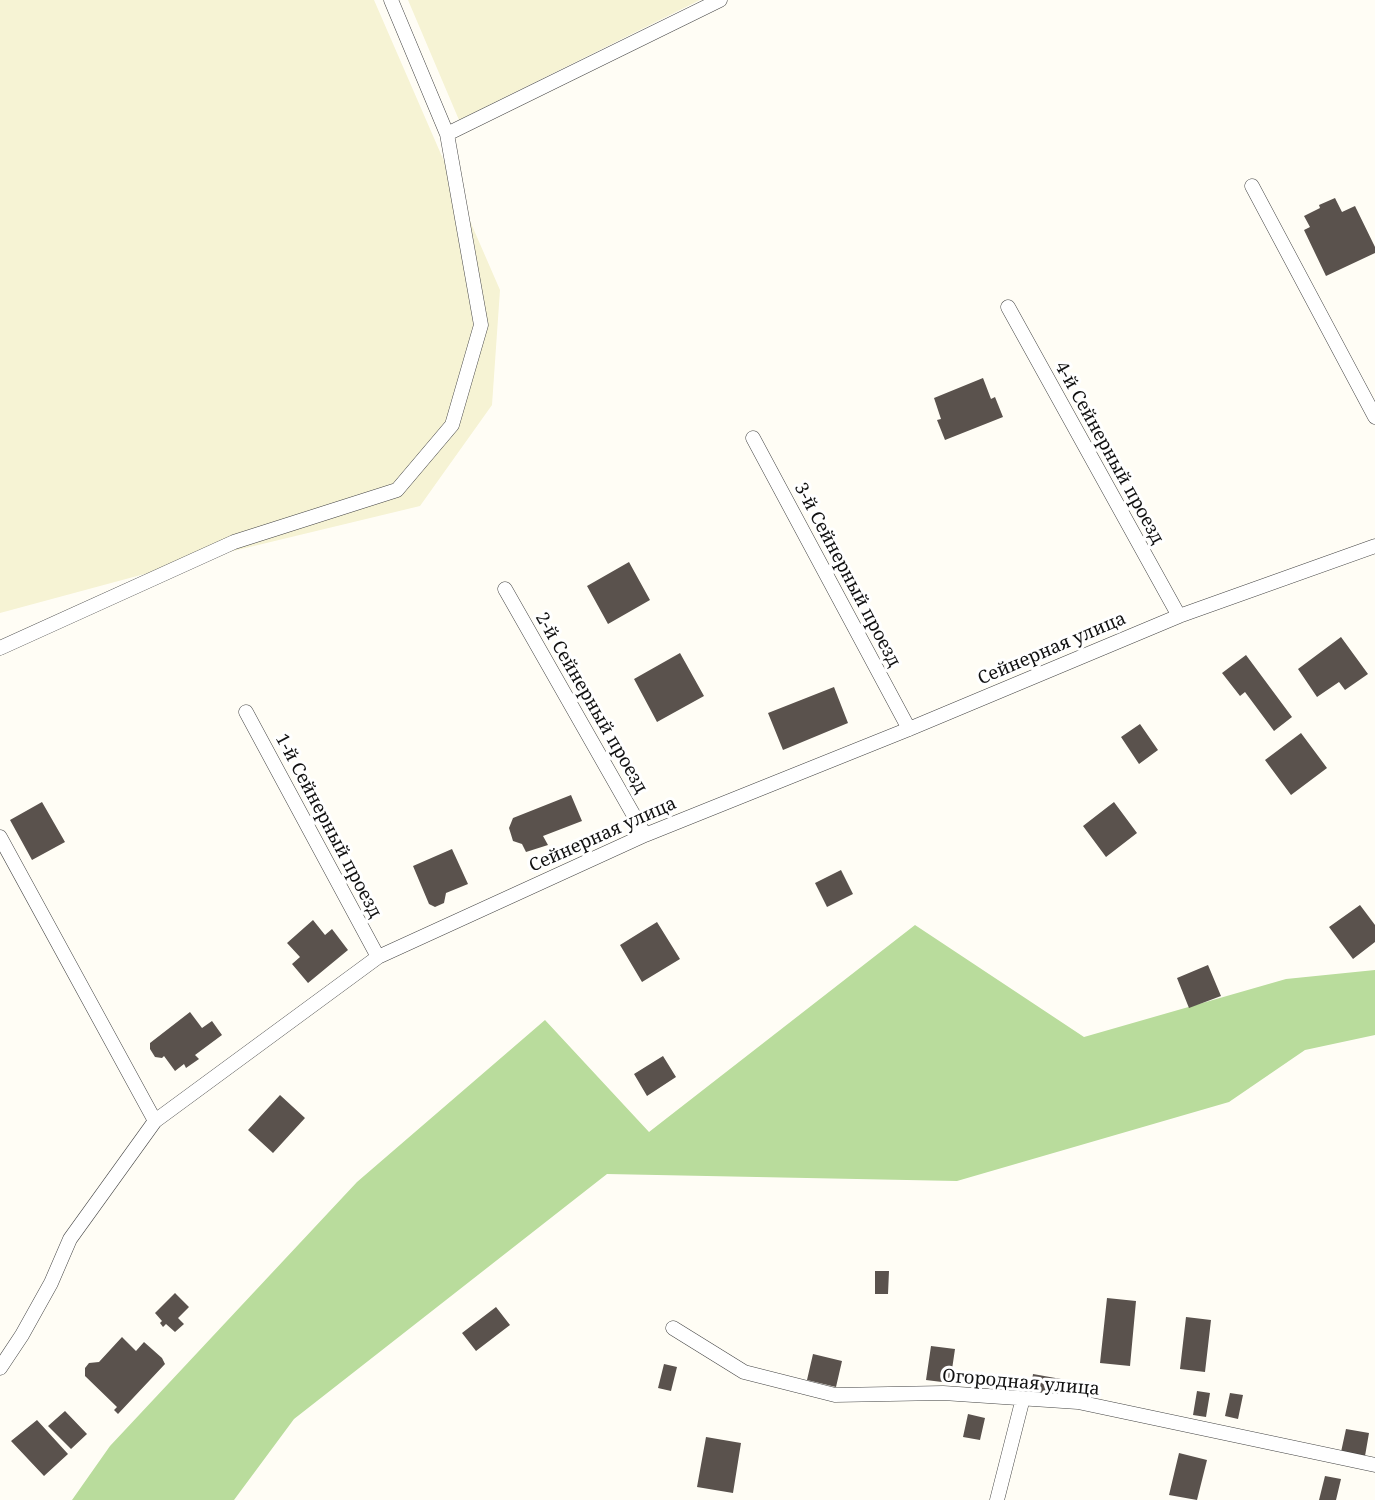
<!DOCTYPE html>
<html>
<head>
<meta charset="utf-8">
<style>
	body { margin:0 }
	canvas { display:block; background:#fffdf5 }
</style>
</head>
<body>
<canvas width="1375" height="1500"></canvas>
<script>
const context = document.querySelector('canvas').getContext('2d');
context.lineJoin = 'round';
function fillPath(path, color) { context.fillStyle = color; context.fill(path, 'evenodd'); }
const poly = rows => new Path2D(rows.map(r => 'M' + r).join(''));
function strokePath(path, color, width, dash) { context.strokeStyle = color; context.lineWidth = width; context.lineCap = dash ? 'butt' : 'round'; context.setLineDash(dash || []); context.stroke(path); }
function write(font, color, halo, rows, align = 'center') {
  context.font = font + ' "Noto Serif",serif'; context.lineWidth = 6; context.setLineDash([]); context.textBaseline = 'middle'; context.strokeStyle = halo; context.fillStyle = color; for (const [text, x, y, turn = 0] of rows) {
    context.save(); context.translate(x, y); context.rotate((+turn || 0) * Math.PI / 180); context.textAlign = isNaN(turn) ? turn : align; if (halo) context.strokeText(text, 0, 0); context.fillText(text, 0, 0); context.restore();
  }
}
fillPath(poly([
	[0,0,374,0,500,290,492,405,420,506,200,559,0,613],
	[408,0,700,0,459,120]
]), '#f6f3d4');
fillPath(poly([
	[915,925,1084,1037,1286,979,1375,970,1375,1035,1305,1050,1229,1102,957,1181,607,1174,294,1419,234,1500,72,1500,110,1446,357,1182,545,1020,649,1132]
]), '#b9dc9c');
fillPath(poly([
	[1335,198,1342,212,1355,206,1375,247,1375,253,1326,276,1304,230,1310,227,1304,216,1320,208,1319,205],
	[983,378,991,399,995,397,1003,417,945,440,937,420,941,419,934,398],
	[629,562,650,600,608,624,587,586],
	[1341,637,1368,674,1345,690,1339,682,1317,697,1298,669],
	[680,653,704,696,657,722,634,679],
	[1246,655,1292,717,1274,731,1245,692,1240,696,1222,673],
	[834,687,848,723,783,750,768,713],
	[1140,724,1158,750,1139,764,1121,737],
	[1301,733,1327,768,1291,795,1265,760],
	[571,795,582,821,543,836,548,845,526,852,522,844,513,841,509,828,513,818],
	[42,802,65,842,32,860,10,820],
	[1114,802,1137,833,1106,857,1083,826],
	[452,849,468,884,446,893,444,903,435,907,429,904,413,866],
	[841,870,853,894,827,907,815,883],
	[1360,905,1375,925,1375,942,1353,959,1329,927],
	[313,920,325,935,332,929,348,950,308,983,292,964,300,957,287,943],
	[657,922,680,959,642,982,620,945],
	[1208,965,1221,996,1189,1008,1177,978],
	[190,1012,202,1028,212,1021,222,1035,195,1055,199,1059,186,1068,184,1064,175,1071,164,1056,162,1058,155,1057,150,1049,150,1043],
	[663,1056,676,1077,647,1096,634,1074],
	[280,1095,305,1118,273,1153,248,1130],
	[875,1271,889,1271,888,1294,875,1294],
	[175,1293,189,1307,178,1318,184,1324,175,1332,166,1324,163,1327,160,1323,162,1321,155,1313],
	[1107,1298,1136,1301,1130,1366,1100,1363],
	[496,1307,510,1325,476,1351,462,1333],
	[1186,1317,1211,1320,1205,1372,1180,1369],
	[122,1337,136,1351,144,1342,162,1358,165,1364,118,1414,114,1410,117,1407,85,1376,85,1368,89,1363,99,1362],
	[931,1346,955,1349,950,1383,926,1380],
	[813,1354,842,1361,836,1387,807,1380],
	[664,1364,677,1367,671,1391,658,1388],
	[1033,1374,1061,1379,1058,1398,1030,1393],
	[1197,1391,1210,1393,1206,1417,1193,1415],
	[1230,1393,1243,1395,1238,1419,1225,1416],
	[65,1411,87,1434,71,1449,48,1426],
	[968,1414,985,1418,980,1440,963,1437],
	[37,1420,68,1454,44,1476,11,1441],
	[1346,1429,1369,1433,1365,1456,1341,1452],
	[706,1437,741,1443,733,1493,697,1487],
	[1179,1453,1207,1460,1197,1500,1169,1495],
	[1325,1476,1341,1479,1336,1500,1319,1500]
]), '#5a524d');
const lane = poly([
	[447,134,720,0],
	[1252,186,1375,417],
	[1008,307,1179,616],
	[753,438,909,729],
	[505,589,645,835],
	[0,648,234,542,397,490,452,425,481,325,447,134,391,0],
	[246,712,378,957],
	[0,837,155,1121],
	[673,1328,744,1372,835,1395,943,1393,1078,1402,1375,1465],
	[0,1368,22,1335,51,1283,70,1239,155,1121,378,957,645,835,909,729,1179,616,1375,546],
	[997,1500,1023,1398]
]);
strokePath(lane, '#444', 15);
strokePath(lane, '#fff', 14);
write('18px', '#111', '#fff', [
	["4-й Сейнерный проезд",1109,453,61],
	["3-й Сейнерный проезд",847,575,62],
	["Сейнерная улица",1052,649,-23],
	["2-й Сейнерный проезд",591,703,60],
	["1-й Сейнерный проезд",328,826,62],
	["Сейнерная улица",603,835,-24],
	["Огородная улица",1021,1383,5]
]);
</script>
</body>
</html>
